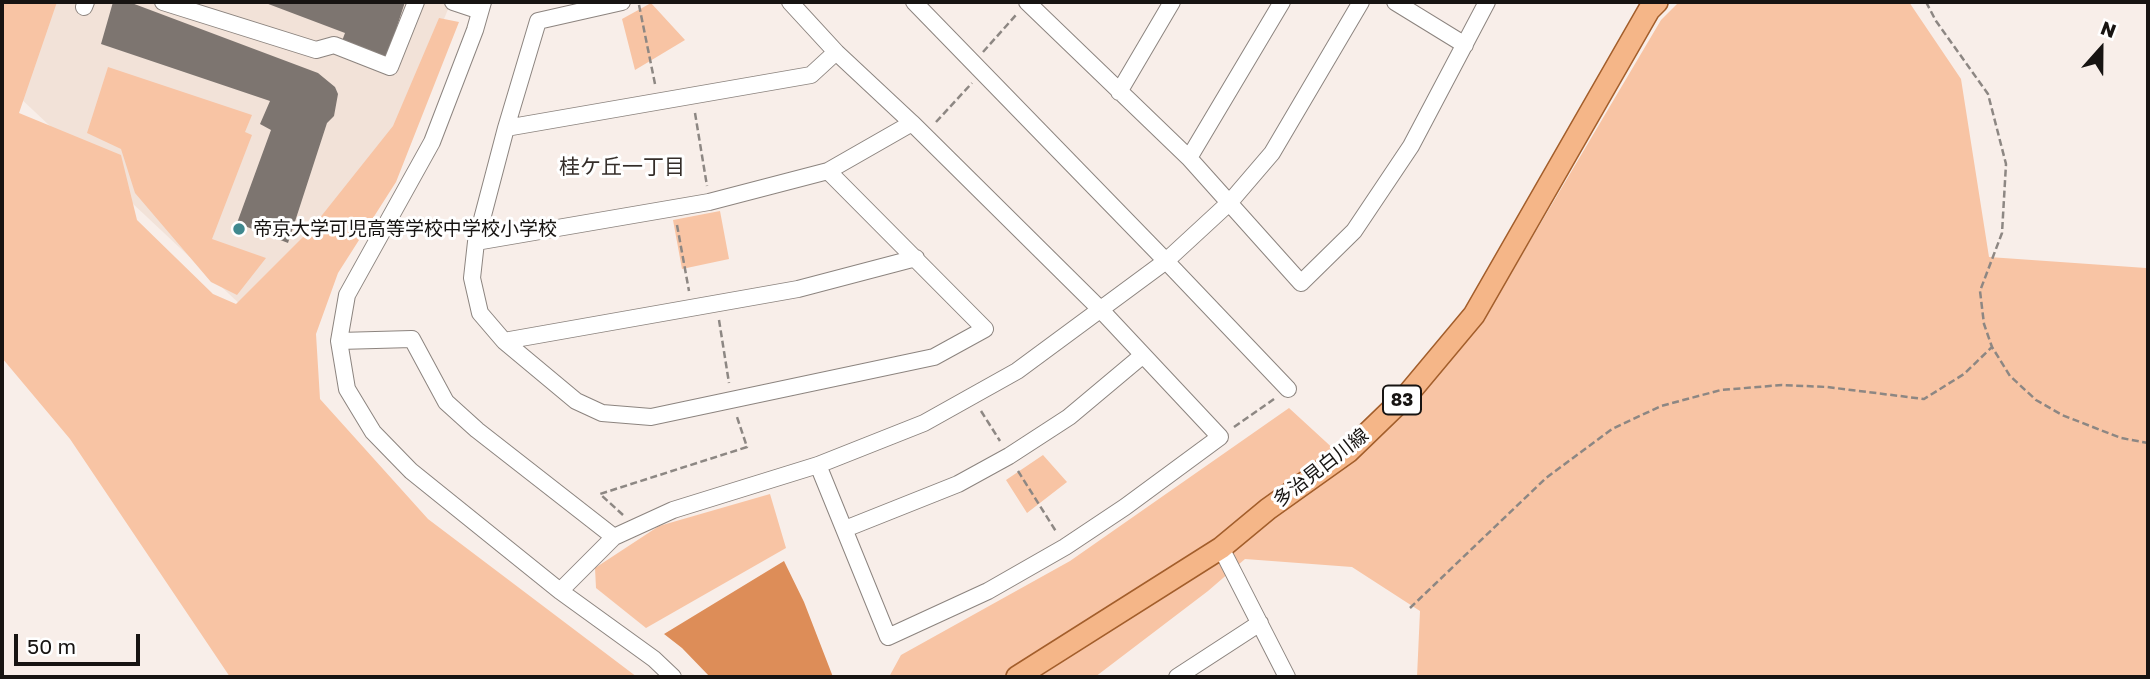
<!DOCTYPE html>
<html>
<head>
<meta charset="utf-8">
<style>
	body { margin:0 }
	#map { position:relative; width:2150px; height:679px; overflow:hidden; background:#f8eee9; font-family:"Golos Text",sans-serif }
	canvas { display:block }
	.frame { position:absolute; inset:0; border:4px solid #171412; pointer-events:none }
	.north { position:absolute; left:2066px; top:14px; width:70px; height:70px; -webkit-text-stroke:5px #fff; paint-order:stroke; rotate:21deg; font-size:19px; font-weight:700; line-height:28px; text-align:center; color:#171412 }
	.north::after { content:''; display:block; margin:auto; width:24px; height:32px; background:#171412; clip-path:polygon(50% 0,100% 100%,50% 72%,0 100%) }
	.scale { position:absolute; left:14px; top:634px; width:126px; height:32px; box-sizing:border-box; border:4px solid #171412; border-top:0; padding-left:9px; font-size:21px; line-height:24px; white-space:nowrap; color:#171412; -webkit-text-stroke:5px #fff; paint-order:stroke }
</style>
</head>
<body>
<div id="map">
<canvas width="2150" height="679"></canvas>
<div class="frame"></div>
<div class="north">N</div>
<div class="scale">50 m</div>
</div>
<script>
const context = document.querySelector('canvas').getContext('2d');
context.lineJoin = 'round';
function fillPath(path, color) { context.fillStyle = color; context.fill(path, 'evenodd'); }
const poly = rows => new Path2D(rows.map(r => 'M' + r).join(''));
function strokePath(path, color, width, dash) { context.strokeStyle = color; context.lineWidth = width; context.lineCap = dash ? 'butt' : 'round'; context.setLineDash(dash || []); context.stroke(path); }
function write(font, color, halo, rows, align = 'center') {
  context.font = font + ' "Golos Text","Noto Sans JP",sans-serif'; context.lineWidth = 6; context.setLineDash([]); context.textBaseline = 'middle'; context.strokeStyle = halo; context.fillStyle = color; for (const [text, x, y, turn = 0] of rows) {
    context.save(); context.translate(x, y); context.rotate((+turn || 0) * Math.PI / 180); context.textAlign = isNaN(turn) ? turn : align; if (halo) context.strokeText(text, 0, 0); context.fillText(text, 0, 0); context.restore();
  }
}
fillPath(poly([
	[12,2,451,2,390,150,244,308,2,81]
]), '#f2e2d8');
fillPath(poly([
	[2,2,57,2,19,113,121,155,137,220,213,294,236,304,311,229,393,126,439,18,459,22,396,182,338,273,316,334,320,399,428,519,637,677,230,677,70,439,2,358],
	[1679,2,1909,2,1961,79,1989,257,2146,268,2148,271,2148,677,1417,677,1420,611,1352,567,1245,559,1208,591,1095,677,889,677,901,655,1070,561,1289,408,1350,464,1422,395,1484,319,1661,20],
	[651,3,685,40,635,70,622,19],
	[108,67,252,115,245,132,252,135,212,239,266,258,237,295,211,282,135,193,121,149,87,133],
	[720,211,729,259,682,269,673,220],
	[1043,455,1067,482,1027,513,1006,480],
	[770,494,786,548,646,628,596,588,595,568,659,526]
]), '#f8c4a4');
fillPath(poly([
	[784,561,804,602,833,677,710,677,682,648,664,634]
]), '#dd8d58');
fillPath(poly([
	[113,2,129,2,318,73,335,87,338,94,334,116,327,123,288,243,237,223,271,130,260,124,270,101,101,44],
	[263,2,405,2,387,57,342,41,345,33]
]), '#7d7570');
const minor = poly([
	[163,2,316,50,334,45,390,67,416,2],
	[453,2,480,11],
	[483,2,475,30,432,142,347,295,339,341,347,389,373,432,411,471,560,591,654,659,673,677],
	[622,2,538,21,506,128,476,242,472,278,480,313,504,341,576,401,602,413,651,417,934,357,985,329,828,171],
	[790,2,836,52,912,123,1100,309,1220,437,1125,507,1065,547,988,591,888,637,818,465],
	[914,2,1166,261,1288,389],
	[1027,2,1189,158,1301,283,1354,231,1411,146,1487,2],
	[1395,2,1465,45],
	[84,7,86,2],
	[1119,92,1172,2],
	[506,128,811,75,836,52],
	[1189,158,1282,2],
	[476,242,709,202,828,171,912,123],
	[339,341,412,339,446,402,477,430,614,537],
	[504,341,798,289,916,258],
	[845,529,958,484,1009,456,1069,417,1143,355],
	[1221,548,1287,677],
	[560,591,614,537,673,510,818,465,924,423,1017,371,1166,261,1230,202,1272,153,1361,2],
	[1177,677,1260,623]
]);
const major = poly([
	[1017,677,1221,548,1268,509,1348,452,1408,394,1474,315,1649,10,1657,2]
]);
strokePath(minor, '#8c847f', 18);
strokePath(major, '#a35e2b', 24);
strokePath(poly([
	[1926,2,1936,21,1988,94,2006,164,2002,233,1980,291,1984,324,1992,347,2010,376,2036,400,2062,415,2121,438,2148,443],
	[639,5,655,84],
	[983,52,1016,15],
	[695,113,707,186],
	[936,122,972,83],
	[677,225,689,291],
	[719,320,729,383],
	[981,411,1000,441],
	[1234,427,1274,399],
	[1018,471,1057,533],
	[623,515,600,494,747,447,737,417],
	[1410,608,1546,478,1612,429,1661,406,1721,390,1782,385,1827,387,1924,399,1964,374,1992,347]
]), '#8d8783', 2.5, [7, 3.5]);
strokePath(minor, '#fff', 16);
strokePath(major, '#f5b688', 21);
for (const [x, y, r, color] of [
	[239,229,7,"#40888e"]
]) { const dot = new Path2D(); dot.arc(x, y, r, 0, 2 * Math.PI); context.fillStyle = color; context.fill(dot); strokePath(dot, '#fff', 2.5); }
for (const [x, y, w] of [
	[1402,400,38]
]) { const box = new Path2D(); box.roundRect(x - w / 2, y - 14.5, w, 29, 5); context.fillStyle = '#fff'; context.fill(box); strokePath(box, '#171412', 2); }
write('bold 18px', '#171412', null, [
	["83",1402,400]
]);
write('19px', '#171412', '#fff', [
	["帝京大学可児高等学校中学校小学校",253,229]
], 'left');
write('19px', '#171412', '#fff', [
	["多治見白川線",1321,468,-38]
]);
write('21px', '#342d29', '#fff', [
	["桂ケ丘一丁目",622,167]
]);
</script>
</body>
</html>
